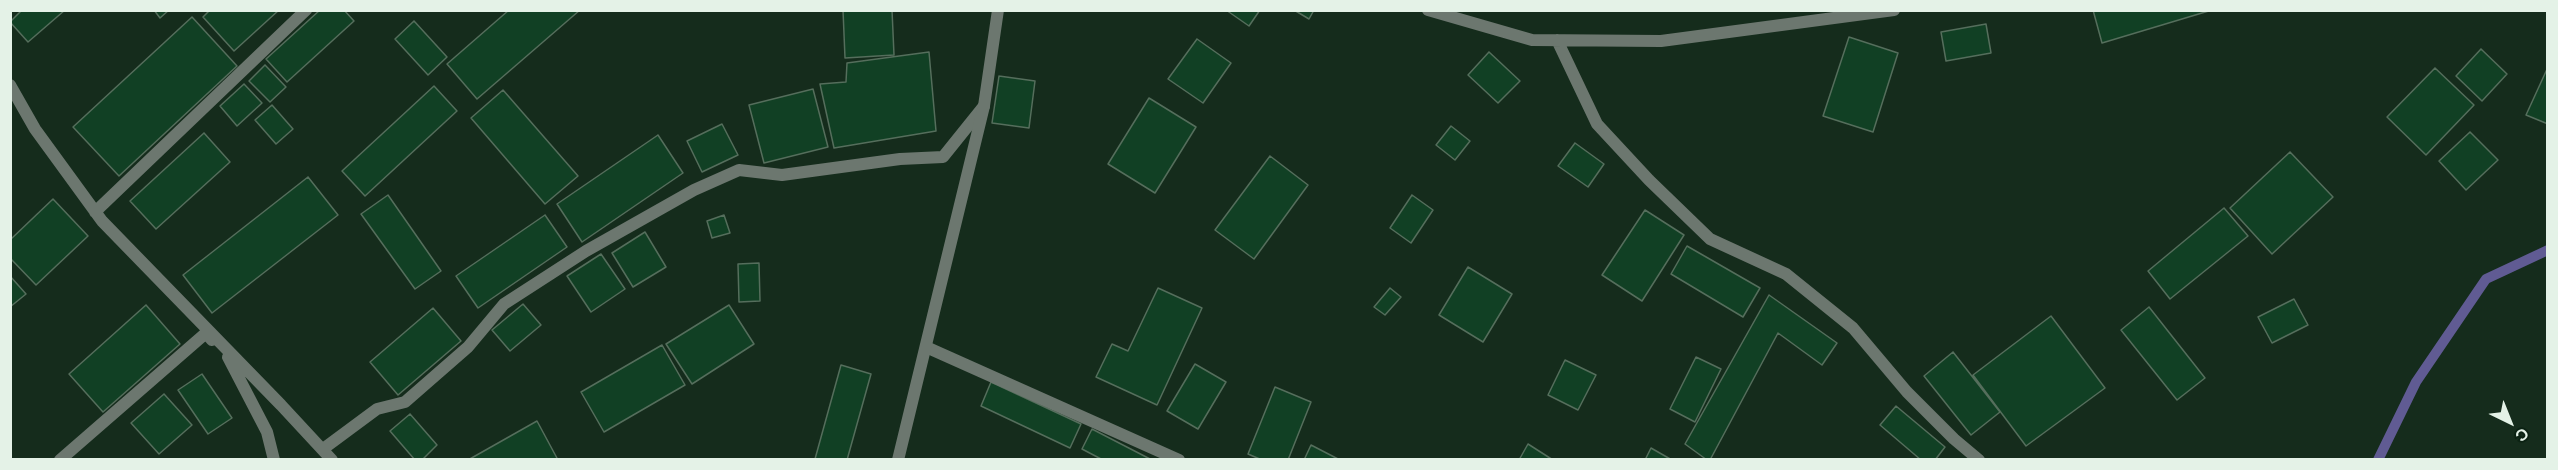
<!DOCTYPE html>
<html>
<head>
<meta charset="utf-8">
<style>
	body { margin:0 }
	#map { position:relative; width:2558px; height:470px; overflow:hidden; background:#152c1c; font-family:Barlow,sans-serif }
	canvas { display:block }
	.frame { position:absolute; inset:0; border:12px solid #e4f2e7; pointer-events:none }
	.north { position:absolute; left:2480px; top:392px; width:60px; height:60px; -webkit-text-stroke:4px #0b2213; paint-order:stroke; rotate:137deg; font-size:16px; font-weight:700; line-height:24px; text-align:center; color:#e4f2e7 }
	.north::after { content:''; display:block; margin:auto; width:21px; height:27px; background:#e4f2e7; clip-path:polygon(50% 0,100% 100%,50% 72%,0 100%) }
</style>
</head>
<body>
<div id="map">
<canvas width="2558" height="470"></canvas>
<div class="frame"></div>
<div class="north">С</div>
</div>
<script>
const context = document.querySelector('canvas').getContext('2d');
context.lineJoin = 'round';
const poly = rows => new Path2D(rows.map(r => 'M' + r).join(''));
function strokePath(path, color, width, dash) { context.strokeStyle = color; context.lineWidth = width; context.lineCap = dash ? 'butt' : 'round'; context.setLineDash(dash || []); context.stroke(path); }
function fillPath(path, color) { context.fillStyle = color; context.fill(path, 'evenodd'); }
strokePath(poly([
	[2378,460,2416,382,2486,279,2548,250]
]), '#605b93', 10);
const building = poly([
	[22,10,65,10,28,42,10,22,22,10],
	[154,10,169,10,160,18,154,10],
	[210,10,279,10,234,51,203,17,210,10],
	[320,10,344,10,354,21,287,82,266,59,320,10],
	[509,10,580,10,477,99,447,64,509,10],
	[843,10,892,10,894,55,845,58,843,10],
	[1226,10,1260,10,1249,26,1226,10],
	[1294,10,1314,10,1309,19,1294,10],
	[2093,10,2212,10,2102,43,2093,10],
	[192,17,237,66,119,176,73,127,192,17],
	[414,21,447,57,428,75,395,39,414,21],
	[1986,24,1991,53,1946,61,1941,32,1986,24],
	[1849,37,1898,53,1873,132,1823,116,1849,37],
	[1197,39,1231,63,1203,103,1168,79,1197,39],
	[2481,49,2507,74,2482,101,2456,76,2481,49],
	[929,52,936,131,834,148,820,84,846,82,847,63,929,52],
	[1489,52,1520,81,1498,103,1468,75,1489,52],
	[265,65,286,87,270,102,249,81,265,65],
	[2548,67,2548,124,2526,115,2548,67],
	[2435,68,2474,105,2426,155,2387,117,2435,68],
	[999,76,1035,81,1029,128,992,123,999,76],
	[244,84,262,103,237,126,220,106,244,84],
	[434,86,457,111,365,196,342,171,434,86],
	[813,89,828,147,764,163,749,105,813,89],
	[503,90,578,176,545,204,471,118,503,90],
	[1149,98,1196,127,1155,193,1108,164,1149,98],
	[272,105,293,129,276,144,255,120,272,105],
	[722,124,738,155,702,172,687,141,722,124],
	[1451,126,1470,141,1455,160,1436,145,1451,126],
	[2470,132,2498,160,2466,190,2439,161,2470,132],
	[204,133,230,162,156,229,130,201,204,133],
	[658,135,683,173,582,242,557,204,658,135],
	[1575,143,1604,164,1588,187,1558,166,1575,143],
	[2290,152,2333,197,2272,254,2230,208,2290,152],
	[1270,156,1308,185,1254,259,1215,230,1270,156],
	[308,177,338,215,212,313,183,275,308,177],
	[388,195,441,271,415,289,361,214,388,195],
	[1412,195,1433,210,1411,243,1390,228,1412,195],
	[53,199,88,236,36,285,10,258,10,240,53,199],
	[2224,208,2248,236,2170,299,2148,271,2224,208],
	[1645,210,1684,235,1642,301,1602,275,1645,210],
	[545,215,567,247,478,308,456,276,545,215],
	[724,215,730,233,712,238,707,221,724,215],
	[645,232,666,267,633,287,612,253,645,232],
	[1687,246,1760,288,1743,317,1671,274,1687,246],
	[601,254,625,289,591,312,567,276,601,254],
	[759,263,760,301,739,302,738,264,759,263],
	[1468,267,1512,294,1483,342,1439,315,1468,267],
	[10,276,26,294,10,307,10,276],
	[1158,288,1202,308,1157,405,1096,377,1112,344,1128,351,1158,288],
	[1390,288,1401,297,1385,315,1374,307,1390,288],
	[1769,295,1837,343,1822,365,1778,333,1710,460,1707,460,1685,444,1769,295],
	[2294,299,2308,325,2272,343,2258,317,2294,299],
	[523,304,541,325,510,351,492,330,523,304],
	[146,305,180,344,103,412,69,374,146,305],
	[729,305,754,344,692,384,666,344,729,305],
	[2149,307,2205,378,2177,400,2121,330,2149,307],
	[433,308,461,341,398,395,370,362,433,308],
	[2051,316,2105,388,2026,446,1973,375,2051,316],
	[662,345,685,385,604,432,581,392,662,345],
	[1953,352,2000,412,1971,435,1924,376,1953,352],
	[1696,357,1721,369,1695,422,1670,409,1696,357],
	[1565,360,1596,375,1578,410,1548,395,1565,360],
	[1195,364,1226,382,1198,429,1167,411,1195,364],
	[841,365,871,374,847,460,818,460,815,459,841,365],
	[202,374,232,418,208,434,178,390,202,374],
	[991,382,1081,424,1070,448,981,406,991,382],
	[1275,387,1311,402,1288,460,1262,460,1248,454,1275,387],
	[164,394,192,425,159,454,131,423,164,394],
	[1896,406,1945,447,1935,460,1921,460,1880,425,1896,406],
	[410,414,437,445,422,460,415,460,390,431,410,414],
	[537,421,558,460,468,460,537,421],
	[1092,429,1152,460,1103,460,1082,449,1092,429],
	[1528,444,1553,460,1519,460,1528,444],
	[1311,445,1340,460,1304,460,1311,445],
	[1651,448,1672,460,1645,460,1651,448]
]);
fillPath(building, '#114024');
strokePath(building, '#556e5c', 1.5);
strokePath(poly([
	[1428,10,1532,40,1661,41,1894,10],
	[1557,40,1597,124,1649,180,1710,239,1786,274,1853,328,1907,392,1954,439,1979,460],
	[10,85,35,129,102,221,281,405,332,460],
	[95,212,306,10],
	[926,347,1179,460],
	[228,357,267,432,274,460],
	[323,449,377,409,405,402,468,347,504,304,586,251,694,190,739,170,782,175,900,159,943,157,984,106],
	[60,460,206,333,212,340]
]), '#6c776f', 12);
strokePath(poly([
	[898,460,984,106,998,10]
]), '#6c776f', 12);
</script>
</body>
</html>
